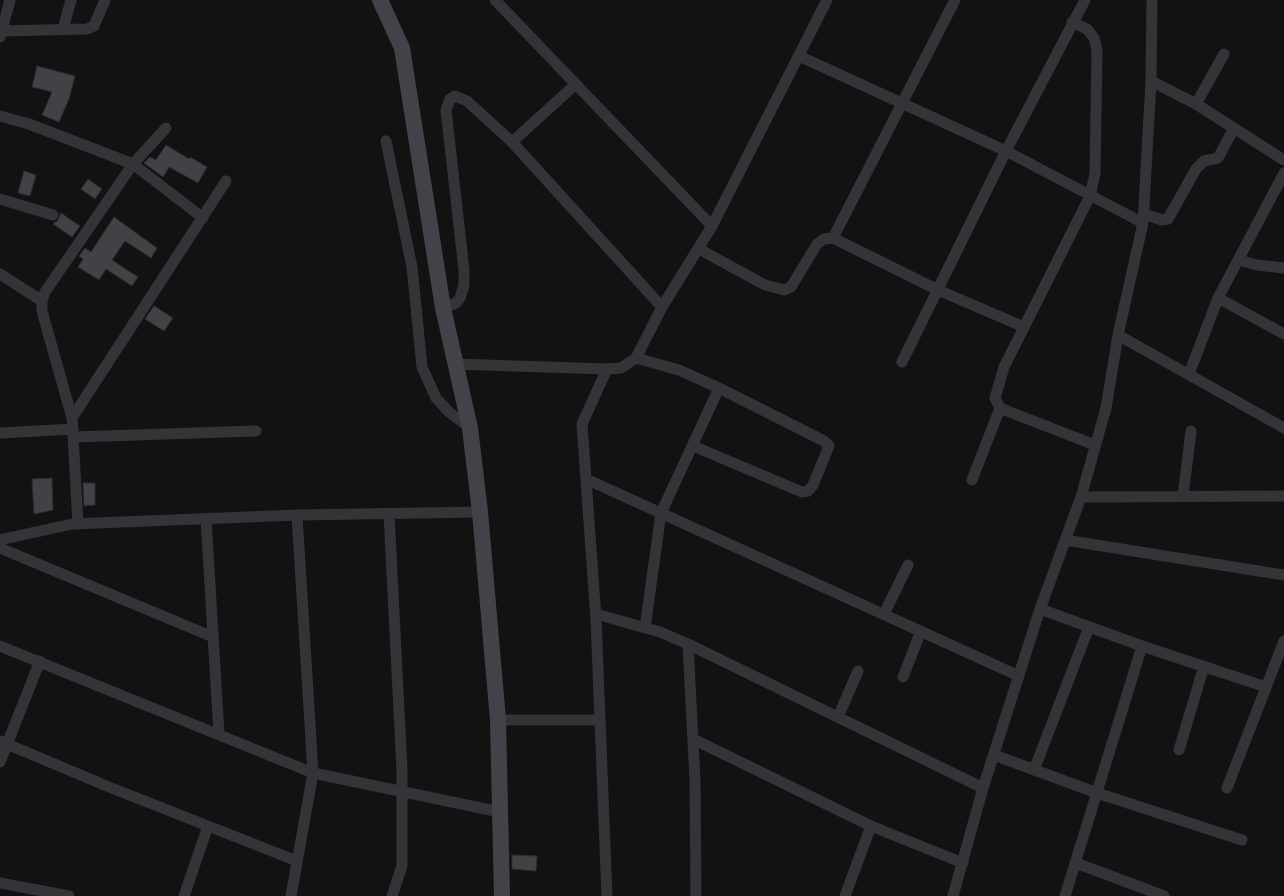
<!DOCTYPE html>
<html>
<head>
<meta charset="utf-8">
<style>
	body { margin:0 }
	canvas { display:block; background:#121213 }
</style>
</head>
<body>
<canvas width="1284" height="896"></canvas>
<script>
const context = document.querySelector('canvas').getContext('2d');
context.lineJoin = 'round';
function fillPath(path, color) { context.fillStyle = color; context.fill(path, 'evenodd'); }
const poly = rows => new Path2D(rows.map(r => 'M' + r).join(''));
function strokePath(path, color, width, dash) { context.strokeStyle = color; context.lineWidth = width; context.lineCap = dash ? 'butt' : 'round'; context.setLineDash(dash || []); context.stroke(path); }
const building = poly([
	[37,66,75,76,69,99,59,122,42,115,52,92,32,87,37,66],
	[166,145,189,159,190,157,207,167,198,183,169,167,163,177,144,163,150,157,156,160,166,145],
	[24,171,36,175,30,196,18,193,24,171],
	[88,179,102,189,95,199,81,189,88,179],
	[61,213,80,226,72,237,53,224,58,220,61,213],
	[114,217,157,248,151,258,125,241,112,260,138,277,132,286,106,269,99,280,78,267,83,259,79,256,85,248,91,252,114,217],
	[154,306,173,318,164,331,145,319,154,306],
	[52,478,53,510,34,514,32,479,52,478],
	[83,483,95,483,95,505,84,506,83,483],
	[512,855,537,856,536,871,512,869,512,855]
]);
fillPath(building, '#414246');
strokePath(building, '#2c2c2f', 1);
strokePath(poly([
	[495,0,712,226],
	[1072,22,1087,29,1094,38,1097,50,1095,174,1090,196,1004,367,995,398,1000,408,1095,445],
	[63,29,71,0],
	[0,31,87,29,94,26,105,0],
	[0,37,10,0],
	[799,56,1006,151,1143,223],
	[1151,81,1196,104,1284,160],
	[1196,104,1224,54],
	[0,116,29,124,133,164,203,218],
	[386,141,412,267,422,367,436,398,449,412,470,428],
	[512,142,576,84],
	[0,199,53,215],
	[1144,214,1162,220,1168,219,1196,169,1204,161,1218,158,1234,128],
	[833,238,955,0],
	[699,249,765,285,784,290,791,287,817,244,824,239,833,238,938,290,1024,327],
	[1239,260,1257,265,1284,268],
	[0,274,42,301],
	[1218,298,1284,334],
	[443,308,456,303,460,298,464,285,464,270,446,110,450,99,455,96,467,101,512,142,662,307],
	[1118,335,1284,428],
	[636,358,679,370,719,388],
	[902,362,1006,151,1085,0],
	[454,364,607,369,621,368,636,358,662,307,712,226,827,0],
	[1189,374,1218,298,1284,173],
	[72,418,226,181],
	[0,433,73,429],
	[74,437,256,431],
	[586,479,1019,676],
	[972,480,1000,408],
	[1183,496,1191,431],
	[1081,497,1284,496],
	[389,514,402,770,402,866,392,896],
	[206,519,219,734],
	[78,524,72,418,42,311,42,301,45,292,133,164,166,128],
	[0,540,72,524,297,515,480,512],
	[1065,540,1284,575],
	[0,548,213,637],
	[1040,609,1142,646,1266,687],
	[596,614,660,632,688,644,983,788],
	[884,614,908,565],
	[645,628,661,513,719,388,824,441,829,446,813,485,808,491,802,492,693,446],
	[688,644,695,780,696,896],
	[0,646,313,773,500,812],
	[903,677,921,631],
	[838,717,858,671],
	[498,720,600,720],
	[693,739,871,826,963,863],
	[0,741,109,787,297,861],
	[1179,750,1204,666],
	[994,755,1097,793,1242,840],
	[0,762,40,661],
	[1034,770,1089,627],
	[1227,788,1284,641],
	[1076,863,1164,896],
	[0,883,69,896],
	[184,896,208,826],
	[291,896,313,773,297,515],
	[607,896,596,619,582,424,607,369],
	[845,896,871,826],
	[953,896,983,788,1040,609,1081,497,1106,408,1118,335,1143,223,1151,81,1152,0],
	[1065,896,1142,646]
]), '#333438', 11);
strokePath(poly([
	[380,0,402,48,443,308,470,428,480,512,498,720,502,896]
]), '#424348', 16);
</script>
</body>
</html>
